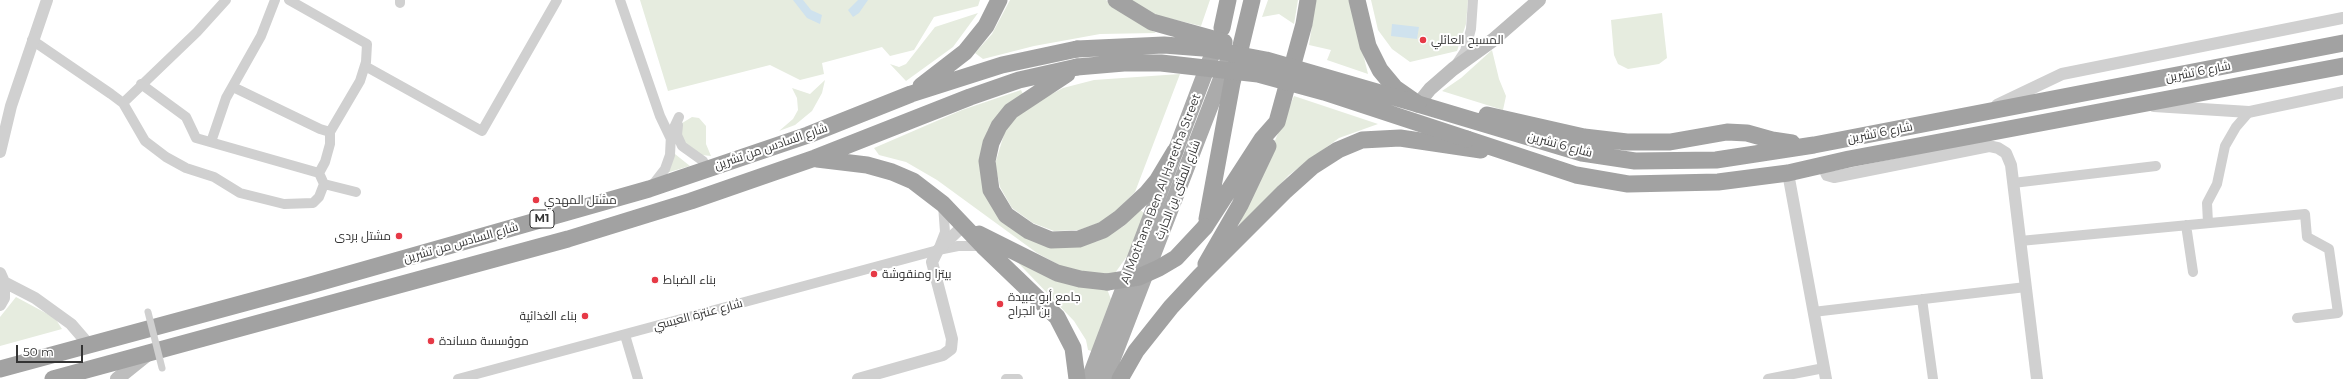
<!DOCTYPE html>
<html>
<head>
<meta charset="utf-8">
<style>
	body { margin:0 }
	#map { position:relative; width:2343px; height:379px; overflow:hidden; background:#fff; font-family:Montserrat,sans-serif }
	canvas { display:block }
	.scale { position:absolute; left:16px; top:345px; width:67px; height:18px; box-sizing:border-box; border:2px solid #333; border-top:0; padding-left:5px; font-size:12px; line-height:14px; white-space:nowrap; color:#333; -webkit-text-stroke:3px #fff; paint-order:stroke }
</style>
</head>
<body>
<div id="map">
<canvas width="2343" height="379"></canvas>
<div class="scale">50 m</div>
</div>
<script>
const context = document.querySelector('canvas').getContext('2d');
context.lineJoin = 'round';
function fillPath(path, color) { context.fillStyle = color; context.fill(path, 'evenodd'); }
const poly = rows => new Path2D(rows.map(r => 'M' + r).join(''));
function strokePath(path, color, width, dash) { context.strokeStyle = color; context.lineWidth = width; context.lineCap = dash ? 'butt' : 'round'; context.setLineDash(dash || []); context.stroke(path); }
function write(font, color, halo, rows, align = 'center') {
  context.font = font + ' Montserrat,Cairo,sans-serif'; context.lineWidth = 4; context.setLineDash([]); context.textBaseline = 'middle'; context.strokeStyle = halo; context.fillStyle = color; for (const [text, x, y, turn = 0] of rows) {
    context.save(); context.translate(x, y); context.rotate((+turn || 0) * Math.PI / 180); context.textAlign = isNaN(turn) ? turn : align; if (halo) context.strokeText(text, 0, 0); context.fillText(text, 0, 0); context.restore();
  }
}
fillPath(poly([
	[640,0,980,0,978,6,934,17,914,50,890,56,882,47,822,63,824,74,800,80,770,65,668,91],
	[1010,0,1106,0,1115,8,1156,33,1100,34,1034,46,983,59,975,53,992,34],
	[1128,0,1210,0,1201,26,1151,14],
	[1268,0,1298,0,1294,24,1279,14,1262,17],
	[1316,0,1350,0,1368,74,1327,60,1331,50,1309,45],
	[1371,0,1468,0,1466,24,1457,51,1410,62,1392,49,1378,30],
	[978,13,953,47,906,81,890,64,899,67,906,64,935,27],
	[1662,13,1667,58,1659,64,1628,69,1618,64,1614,55,1611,20],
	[1492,50,1499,79,1506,96,1503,110,1442,91,1461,78],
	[1180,74,1135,192,1115,212,1101,222,1079,230,1054,231,1033,223,1012,208,1000,187,995,164,1005,131,1016,117,1031,105,1063,88,1094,80],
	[825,80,822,93,812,111,795,125,779,131,793,119,798,110,797,98,792,88,810,94],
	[1021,90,1024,96,987,131,993,208,1070,247,1098,241,1124,226,1139,209,1144,213,1130,252,1115,273,1092,274,1063,267,1037,253,937,180,906,162,879,155,874,148,962,110],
	[1294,96,1378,124,1339,138,1289,175,1236,232],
	[692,117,699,118,706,126,706,144,711,156,693,154,684,147,679,125],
	[675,154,690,166,666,173],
	[1001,245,1107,289,1112,302,1095,352,1088,350,1086,340,1074,321],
	[16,297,55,318,62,329,0,346,0,317]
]), '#e6ecdf');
fillPath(poly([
	[793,0,803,0,811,10,822,15,820,24,807,18],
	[858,0,868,0,859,13,853,17,848,10],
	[1392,24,1419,27,1417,39,1391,36]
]), '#cfe2ee');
strokePath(poly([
	[289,0,367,44,366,62,360,81,330,132,330,144,325,162,319,173],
	[620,0,660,116,671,139],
	[400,3,400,0],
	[32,40,111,94,123,103,145,141,166,157,186,168,214,177,240,193,284,204,313,203,319,197,324,184],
	[1457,63,1465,51,1471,29,1473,0],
	[365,66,482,131,557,0],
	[141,84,186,117,196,138,319,173,324,184,356,192],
	[233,87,320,129,330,132],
	[123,103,197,32,226,0],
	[678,125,677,135,682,146,703,161,707,169],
	[211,142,226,98,261,36,275,0],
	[2013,183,2156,166],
	[651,187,665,169,670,155,671,134,679,117],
	[2208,223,2207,203,2217,184,2225,146,2236,127,2249,112],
	[2186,225,2193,272],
	[2020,241,2305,214,2307,237,2329,249,2338,313,2297,318],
	[938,250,945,232,943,205],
	[1922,299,1933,379],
	[1813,312,2026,287],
	[625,335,638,379],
	[458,379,938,250,958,246,983,246],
	[1006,379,1018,379],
	[1768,379,1824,368]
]), '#d0d0d0', 10);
strokePath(poly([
	[1997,105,2062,74,2343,18],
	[2154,106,2249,112,2343,92],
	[0,152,11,106,47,0],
	[1823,165,1827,175,1834,177,1989,146,1998,148,2006,153,2011,165,2037,379],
	[1788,173,1826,379],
	[0,273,4,282,4,298,0,305],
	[4,282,35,298,71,324,90,346],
	[858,379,943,355,951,349,952,339,932,262,938,250,964,225]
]), '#d0d0d0', 12);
strokePath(poly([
	[1418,104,1430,89,1453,69,1493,40,1539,0],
	[117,379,148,354]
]), '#bdbdbd', 14);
strokePath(poly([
	[1089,379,1218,39],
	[1105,379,1229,58]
]), '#ababab', 16);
strokePath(poly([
	[1357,0,1368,46,1380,70,1395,88,1418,104,1582,153,1635,161,1716,160,1814,145,2343,43],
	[1222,28,1228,0],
	[1067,74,1011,111,999,126,991,143,987,161,991,190,1006,215,1029,231,1051,240,1079,239,1103,230,1120,218,1147,193,1157,181,1175,151],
	[921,86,965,52,986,26,999,0],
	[1487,115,1584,137,1627,142,1670,142,1727,132,1747,133,1772,140,1792,143],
	[1467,139,1576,175,1628,184,1718,182,1788,173,1849,159,2343,66],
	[817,159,867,165,892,172,913,181,943,204,983,246,1057,317,1073,348,1077,379],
	[1207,219,1232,83,1252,0],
	[1205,227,1262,139,1277,122,1304,24,1308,0],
	[979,234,1057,273,1080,279,1107,282],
	[1206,264,1240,205,1268,146],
	[0,369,307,286,649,189,808,135,911,94,1002,65,1077,49],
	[53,379,568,239,691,201,815,158,970,97,1019,80,1077,67],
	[1120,379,1136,351,1171,307,1199,277,1284,192,1313,166,1338,150,1362,140,1400,138,1481,150]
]), '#a2a2a2', 17);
strokePath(poly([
	[148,312,162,368]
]), '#d0d0d0', 7);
strokePath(poly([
	[1116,0,1152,22,1224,42],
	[1077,49,1164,45,1203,48,1266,60,1418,104],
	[1077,67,1124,63,1161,63,1258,74,1324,92,1467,139],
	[1107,282,1139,277,1159,268,1176,258,1205,227]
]), '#a2a2a2', 17);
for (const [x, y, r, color] of [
	[1423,40,4,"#e63946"],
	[536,200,4,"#e63946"],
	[399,236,4,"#e63946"],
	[874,274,4,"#e63946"],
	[655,280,4,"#e63946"],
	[1000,304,4,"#e63946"],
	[585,316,4,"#e63946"],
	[431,341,4,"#e63946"]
]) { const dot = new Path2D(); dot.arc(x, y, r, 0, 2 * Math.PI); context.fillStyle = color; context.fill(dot); strokePath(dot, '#fff', 1.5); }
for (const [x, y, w] of [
	[542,219,24]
]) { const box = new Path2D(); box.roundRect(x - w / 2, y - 9, w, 18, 3); context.fillStyle = '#fff'; context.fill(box); strokePath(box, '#333', 1); }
write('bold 11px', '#333', null, [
	["M1",542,219]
]);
write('12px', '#333', '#fff', [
	["المسبح العائلي",1431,40],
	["مشتل المهدي",544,200],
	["مشتل بردى",391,236,"right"],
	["بيتزا ومنقوشة",882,274],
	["بناء الضباط",663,280],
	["جامع أبو عبيدة",1008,297],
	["بن الجراح",1008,311],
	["بناء الغذائية",577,316,"right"],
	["موؤسسة مساندة",439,341]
], 'left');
write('12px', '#333', '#fff', [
	["شارع 6 تشرين",2198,72,-11],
	["شارع 6 تشرين",1880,133,-11],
	["شارع 6 تشرين",1560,145,15],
	["شارع السادس من تشرين",771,147,-19],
	["Al Mothana Ben Al Haretha Street",1161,189,-69],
	["شارع المثنى بن الحارث",1178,190,-69],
	["شارع السادس من تشرين",461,243,-16],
	["شارع عنترة العبسي",698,315,-15]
]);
</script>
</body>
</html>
